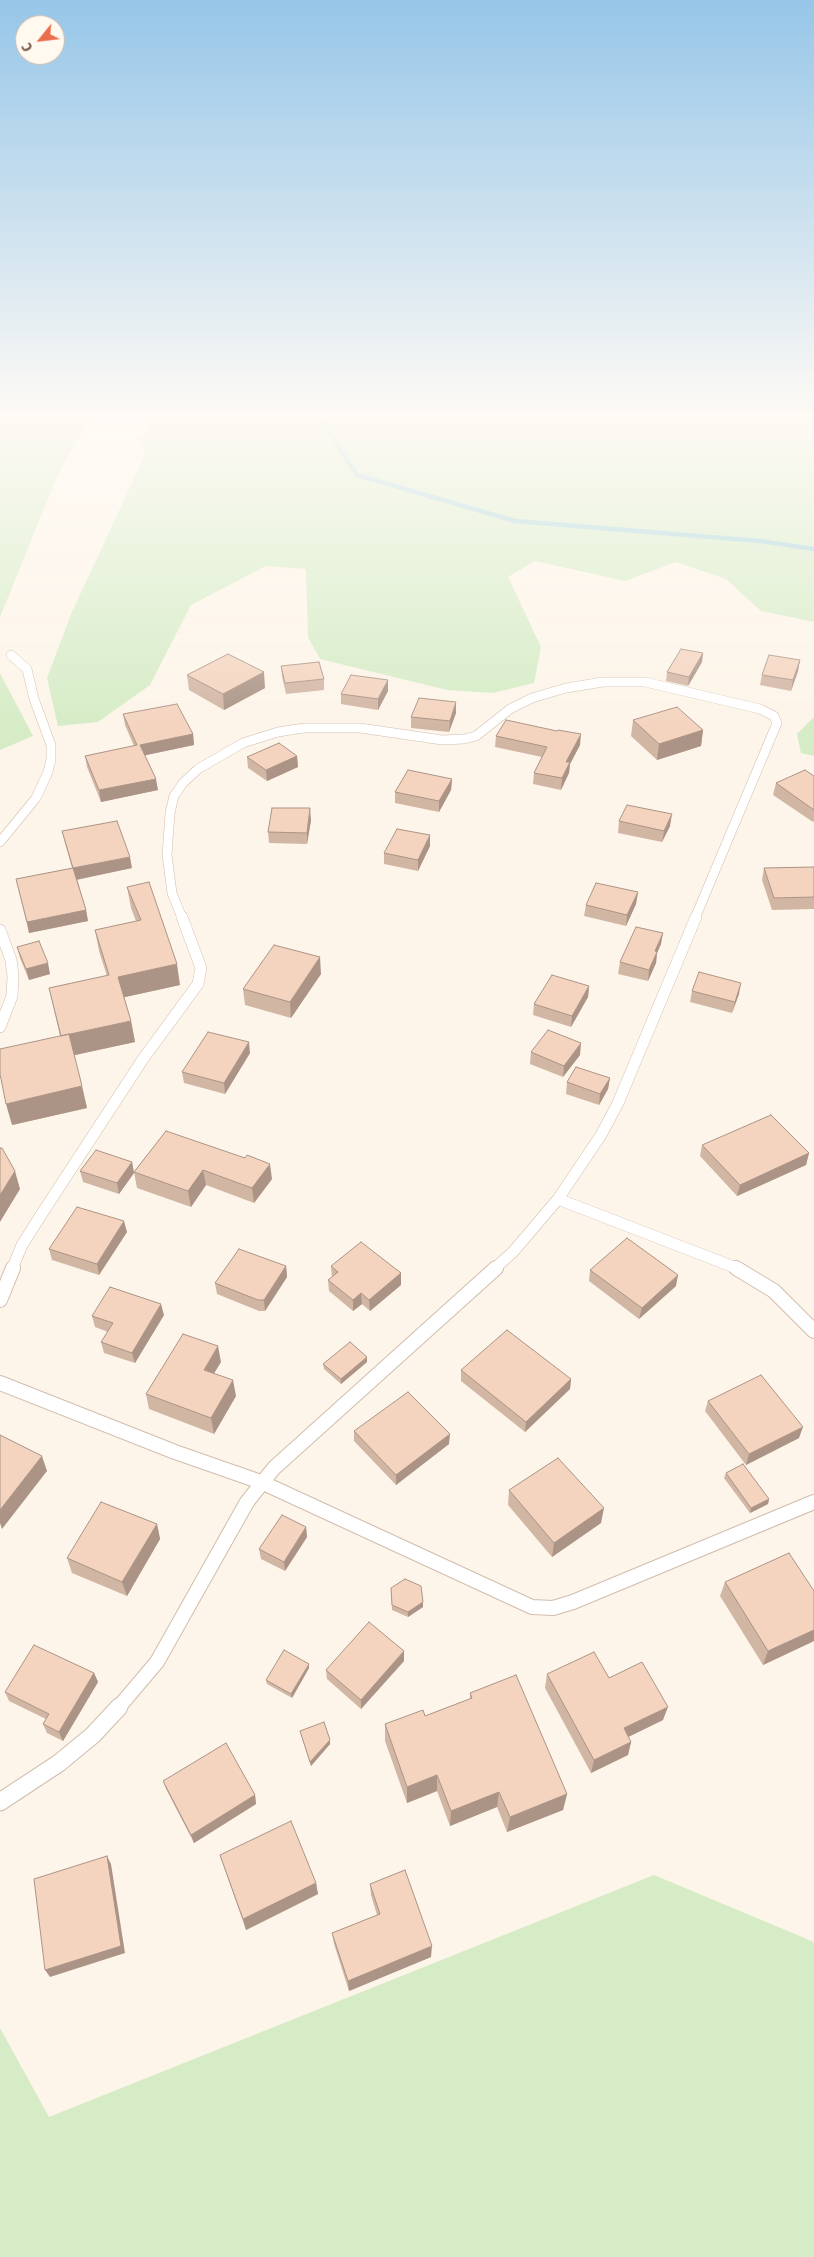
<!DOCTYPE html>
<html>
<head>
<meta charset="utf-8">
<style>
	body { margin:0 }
	#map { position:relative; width:814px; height:2257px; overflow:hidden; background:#fdf5e9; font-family:"Fira Sans Condensed",sans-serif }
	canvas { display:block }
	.north { position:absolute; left:15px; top:15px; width:50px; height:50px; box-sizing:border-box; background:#fff9f0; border:1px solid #cabaae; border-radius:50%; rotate:241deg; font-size:14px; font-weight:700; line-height:20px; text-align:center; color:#7a5b4a }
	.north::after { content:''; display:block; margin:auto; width:18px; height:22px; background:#eb6e4a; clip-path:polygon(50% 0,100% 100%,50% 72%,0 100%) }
</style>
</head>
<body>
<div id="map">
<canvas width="814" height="2257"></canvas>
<div class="north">С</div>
</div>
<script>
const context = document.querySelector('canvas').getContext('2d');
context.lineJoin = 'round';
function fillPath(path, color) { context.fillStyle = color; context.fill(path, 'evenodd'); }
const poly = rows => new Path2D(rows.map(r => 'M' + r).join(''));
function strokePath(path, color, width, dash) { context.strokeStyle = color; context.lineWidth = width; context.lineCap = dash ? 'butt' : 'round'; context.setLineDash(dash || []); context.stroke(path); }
fillPath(poly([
	[0,413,93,413,59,472,0,617],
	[158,413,814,413,814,622,761,611,726,579,676,562,625,581,535,561,508,577,541,647,534,683,493,693,447,690,320,659,308,637,306,569,266,566,191,605,150,685,98,722,58,726,47,678,71,614,145,455,140,440],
	[0,673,33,736,0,750],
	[814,717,814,756,801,753,797,734],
	[654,1875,814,1942,814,2257,0,2257,0,2028,49,2117]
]), '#d5ecc6');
strokePath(poly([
	[328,413,325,427,357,475,515,521,760,541,814,549]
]), '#a1d2db', 4.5);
const laneFar3 = poly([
	[0,842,36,798,48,772,51,759,51,745,34,699,27,669,11,655],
	[182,918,172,893,167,855,170,813,174,796,183,783,198,769,243,743,278,732,304,728,360,728,442,740,464,739,476,736,510,709,532,698,566,688,603,682,645,682,760,709,774,716,777,723,695,918]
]);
const laneFar2 = poly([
	[0,930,11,960,13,976,12,996,0,1027],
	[558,1199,739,1269],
	[12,1269,22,1245,41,1215,143,1059,198,984,201,968,182,917],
	[494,1269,513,1252,558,1199,601,1135,618,1103,696,917]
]);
const laneFar1 = poly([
	[736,1268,774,1291,814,1331],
	[0,1300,13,1268],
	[0,1383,175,1452,261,1482,532,1607,553,1608,573,1602,814,1502],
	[118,1708,157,1662,247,1502,274,1468,496,1268]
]);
const lane = poly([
	[0,1802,59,1763,93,1735,119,1707]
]);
strokePath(laneFar3, '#d1bdad', 10);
strokePath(laneFar2, '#d1bdad', 12);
strokePath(laneFar1, '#d1bdad', 16);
strokePath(lane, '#d1bdad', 19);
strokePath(laneFar3, '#fff', 9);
strokePath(laneFar2, '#fff', 11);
strokePath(laneFar1, '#fff', 14);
strokePath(lane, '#fff', 17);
fillPath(poly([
	[703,653,702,662,688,686,666,681,667,672],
	[800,660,798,671,791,691,760,685,762,675],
	[281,666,324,679,324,690,286,694,282,677],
	[187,675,265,688,224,710,189,690],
	[388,691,378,710,341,704,341,694],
	[456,702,456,713,449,732,411,728,411,717],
	[123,714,193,734,194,745,145,755,158,790,101,802,87,767,85,756,134,746,125,725],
	[633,720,703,730,701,746,657,760,631,736],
	[496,736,580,745,570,764,569,773,561,790,533,784,534,773,542,757,495,747],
	[297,756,298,767,267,781,248,768,247,757],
	[814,776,814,821,813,822,773,795,776,783],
	[452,779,451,790,439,812,395,803,395,792],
	[311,820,307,844,269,843,268,832],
	[619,821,670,826,662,842,618,833],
	[62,831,132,868,77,879,86,910,88,921,29,933,16,879,72,868,65,843],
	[430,846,418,871,384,864,384,853],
	[814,867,814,909,772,910,762,880,764,868],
	[127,887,180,985,124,997,131,1021,135,1042,74,1055,87,1108,12,1125,60,1036,49,988,107,976,99,951,95,930,136,921,131,908],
	[638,892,636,904,626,926,584,916,586,905],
	[661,944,657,953,656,963,648,981,618,974,620,962],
	[17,947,50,974,29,980,20,958],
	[321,974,291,1018,245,1005,243,989],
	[589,986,588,997,571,1027,533,1015,534,1004],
	[692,991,739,994,732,1013,690,1002],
	[531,1052,580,1055,563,1077,530,1064],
	[250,1053,225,1094,184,1083,182,1072],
	[610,1078,608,1089,599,1105,566,1094,567,1082],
	[166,1131,272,1179,254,1203,206,1185,191,1207,137,1188,134,1172],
	[702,1145,809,1153,806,1165,737,1196,700,1156],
	[132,1162,134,1173,119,1194,83,1182,80,1171],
	[127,1232,99,1275,52,1260,49,1249],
	[286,1266,287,1277,265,1311,259,1311,217,1294,215,1283],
	[331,1266,401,1273,401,1285,370,1311,362,1304,353,1311,329,1291,328,1280,332,1277],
	[590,1270,676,1286,639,1319,589,1281],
	[164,1315,135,1363,104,1353,101,1342,108,1332,95,1327,92,1316],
	[221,1362,214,1373,236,1396,214,1434,149,1409,146,1394],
	[367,1362,341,1384,324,1369,323,1364],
	[461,1370,571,1379,570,1389,525,1432,461,1381],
	[708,1401,799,1438,746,1465,705,1411],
	[354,1431,449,1444,396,1485,354,1441],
	[726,1473,769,1499,768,1504,750,1513,724,1478],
	[509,1490,601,1523,552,1557,508,1505],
	[157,1524,160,1539,127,1596,72,1573,67,1558],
	[306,1527,307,1537,285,1571,261,1559,259,1549],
	[725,1582,814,1591,814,1641,763,1665,720,1596],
	[391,1588,423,1602,423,1607,408,1617,392,1610],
	[404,1661,361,1709,327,1679,326,1670],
	[309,1668,292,1698,267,1684,266,1680],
	[94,1673,98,1682,63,1741,47,1733,43,1724,46,1719,9,1701,5,1692],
	[547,1674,609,1678,663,1720,628,1737,631,1742,628,1755,591,1773,545,1688],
	[470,1693,567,1794,563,1810,507,1832,497,1807,450,1826,437,1791,407,1803,385,1741,385,1724,425,1716,470,1699],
	[300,1731,330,1744,311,1766,301,1735],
	[163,1781,255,1795,256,1804,194,1843,166,1789],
	[220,1855,316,1883,318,1894,246,1930,224,1867],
	[370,1884,431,1957,349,1991,334,1944,332,1933,377,1915,371,1895]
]), '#d2b6a4');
fillPath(poly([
	[703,653,702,662,688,686,689,677],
	[800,660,798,671,791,691,793,680],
	[264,672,265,688,224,710,223,694],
	[388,680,388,691,378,710,378,699],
	[456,702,456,713,449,732,450,721],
	[703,730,701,746,657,760,659,744],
	[193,734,194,745,142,756,140,745],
	[581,734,580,745,570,764,569,773,561,790,562,778,566,762],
	[297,756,298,767,267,781,266,770],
	[156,779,158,790,101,802,99,790],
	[452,779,451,790,439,812,439,801],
	[310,808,311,820,307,844,307,833],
	[672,814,670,826,662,842,664,831],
	[430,835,430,846,418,871,418,860],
	[130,857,132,868,76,880,73,868],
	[638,892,636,904,626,926,627,915],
	[86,910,88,921,29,933,27,922],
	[663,933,661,944,657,953,656,963,648,981,649,970,655,951],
	[320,957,321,974,291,1018,290,1002],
	[48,963,50,974,29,980,26,969],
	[177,964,180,985,121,998,118,977],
	[741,983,739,994,732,1013,735,1002],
	[589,986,588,997,571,1027,572,1016],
	[131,1021,135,1042,66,1057,61,1036],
	[249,1042,250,1053,225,1094,224,1083],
	[581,1043,580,1055,563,1077,564,1066],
	[610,1078,608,1089,599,1105,600,1094],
	[82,1086,87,1108,12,1125,6,1104],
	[809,1153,806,1165,737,1196,740,1185],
	[132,1162,134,1173,119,1194,117,1183],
	[270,1164,272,1179,254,1203,252,1188],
	[203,1170,206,1185,191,1207,188,1191],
	[15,1171,20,1189,0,1222,0,1195],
	[124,1221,127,1232,99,1275,97,1264],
	[286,1266,287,1277,265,1311,264,1300],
	[401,1273,401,1285,370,1311,369,1300],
	[678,1275,676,1286,639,1319,642,1308],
	[361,1293,362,1304,353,1311,353,1300],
	[161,1304,164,1315,135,1363,132,1353],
	[218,1346,221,1362,207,1385,204,1370],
	[367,1357,367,1362,341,1384,341,1379],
	[571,1379,570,1389,525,1432,526,1422],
	[233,1380,236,1396,214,1434,211,1418],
	[803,1427,799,1438,746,1465,749,1454],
	[450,1434,449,1444,396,1485,396,1475],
	[42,1456,47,1471,2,1529,0,1523,0,1510],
	[769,1499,768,1504,750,1513,751,1508],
	[604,1508,601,1523,552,1557,554,1543],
	[157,1524,160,1539,127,1596,122,1582],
	[306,1527,307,1537,285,1571,284,1562],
	[423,1602,423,1607,408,1617,408,1612],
	[814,1630,814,1641,763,1665,768,1651],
	[404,1651,404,1661,361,1709,361,1700],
	[309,1664,309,1668,292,1698,291,1694],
	[94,1673,98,1682,63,1741,59,1732],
	[668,1707,663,1720,620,1741,624,1728],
	[330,1740,330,1744,311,1766,310,1762],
	[631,1742,628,1755,591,1773,594,1760],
	[437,1775,437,1791,407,1803,407,1787],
	[499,1792,497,1807,450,1826,451,1811],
	[567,1794,563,1810,507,1832,510,1817],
	[255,1795,256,1804,194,1843,191,1835],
	[107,1856,111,1864,125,1953,50,1977,45,1970],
	[316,1883,318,1894,246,1930,243,1919],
	[432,1946,431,1957,349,1991,348,1981]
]), '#ab9486');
const building = poly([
	[681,649,703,653,689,677,667,672,681,649],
	[228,654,264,672,223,694,187,675,228,654],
	[769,655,800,660,793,680,762,675,769,655],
	[319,662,324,679,285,683,281,666,319,662],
	[351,675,388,680,378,699,341,694,351,675],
	[419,698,456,702,450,721,411,717,419,698],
	[177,704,193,734,140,745,156,779,99,790,85,756,137,745,123,714,177,704],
	[677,707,703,730,659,744,633,720,677,707],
	[506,720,557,731,558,730,581,734,566,762,570,762,562,778,534,773,547,747,496,736,506,720],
	[279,743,297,756,266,770,247,757,279,743],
	[408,770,452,779,439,801,395,792,408,770],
	[805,770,814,776,814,810,776,783,805,770],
	[627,805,672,814,664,831,619,821,627,805],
	[272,808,310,808,307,833,268,832,272,808],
	[117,821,130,857,73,868,62,831,117,821],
	[397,829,430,835,418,860,384,853,397,829],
	[814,867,814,897,774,898,764,868,814,867],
	[73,868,86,910,27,922,16,879,73,868],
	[149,882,177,964,118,977,131,1021,61,1036,49,988,109,975,95,930,141,920,127,887,149,882],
	[596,883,638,892,627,915,586,905,596,883],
	[636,927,663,933,655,951,657,952,649,970,620,962,636,927],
	[39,941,48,963,26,969,17,947,39,941],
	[274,945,320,957,290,1002,243,989,274,945],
	[699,972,741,983,735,1002,692,991,699,972],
	[552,975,589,986,572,1016,534,1004,552,975],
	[548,1030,581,1043,564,1066,531,1052,548,1030],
	[208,1032,249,1042,224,1083,182,1072,208,1032],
	[69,1034,82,1086,6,1104,0,1074,0,1049,69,1034],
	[576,1067,610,1078,600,1094,567,1082,576,1067],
	[771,1115,809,1153,740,1185,702,1145,771,1115],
	[166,1131,245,1158,247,1155,270,1164,252,1188,203,1170,188,1191,134,1172,166,1131],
	[0,1148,2,1148,15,1171,0,1195,0,1148],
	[96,1150,132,1162,117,1183,80,1171,96,1150],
	[77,1207,124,1221,97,1264,49,1249,77,1207],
	[627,1238,678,1275,642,1308,590,1270,627,1238],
	[361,1242,401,1273,369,1300,361,1293,353,1300,328,1280,338,1272,331,1266,361,1242],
	[239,1249,286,1266,264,1300,258,1300,215,1283,239,1249],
	[110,1287,161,1304,132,1353,101,1342,113,1323,92,1316,110,1287],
	[507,1330,571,1379,526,1422,461,1370,507,1330],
	[183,1334,218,1346,204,1370,233,1380,211,1418,146,1394,183,1334],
	[350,1342,367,1357,341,1379,323,1364,350,1342],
	[761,1375,803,1427,749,1454,708,1401,761,1375],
	[408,1392,450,1434,396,1475,354,1431,408,1392],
	[0,1435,42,1456,0,1510,0,1435],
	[558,1458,604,1508,554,1543,509,1490,558,1458],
	[743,1464,769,1499,751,1508,726,1473,743,1464],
	[101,1502,157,1524,122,1582,67,1558,101,1502],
	[282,1515,306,1527,284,1562,259,1549,282,1515],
	[789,1553,814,1591,814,1630,768,1651,725,1582,789,1553],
	[405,1579,421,1586,423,1602,408,1612,392,1605,391,1588,405,1579],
	[369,1622,404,1651,361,1700,326,1670,369,1622],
	[34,1645,94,1673,59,1732,43,1724,49,1714,5,1692,34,1645],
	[284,1650,309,1664,291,1694,266,1680,284,1650],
	[594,1652,609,1678,642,1662,668,1707,624,1728,631,1742,594,1760,547,1674,594,1652],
	[516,1675,567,1794,510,1817,499,1792,451,1811,437,1775,407,1787,385,1724,423,1710,425,1716,472,1698,470,1693,516,1675],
	[324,1722,330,1740,310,1762,300,1731,324,1722],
	[226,1743,255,1795,191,1835,163,1781,226,1743],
	[291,1821,316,1883,243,1919,220,1855,291,1821],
	[107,1856,121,1946,45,1970,34,1879,107,1856],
	[405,1870,432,1946,348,1981,332,1933,380,1914,370,1884,405,1870]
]);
fillPath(building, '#f4d4bf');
strokePath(building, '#ab9486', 1);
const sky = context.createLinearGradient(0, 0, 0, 729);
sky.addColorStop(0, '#96c6e8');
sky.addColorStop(0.57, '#fefaf5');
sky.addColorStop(1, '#fefaf500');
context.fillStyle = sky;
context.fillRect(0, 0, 814, 729);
</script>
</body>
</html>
